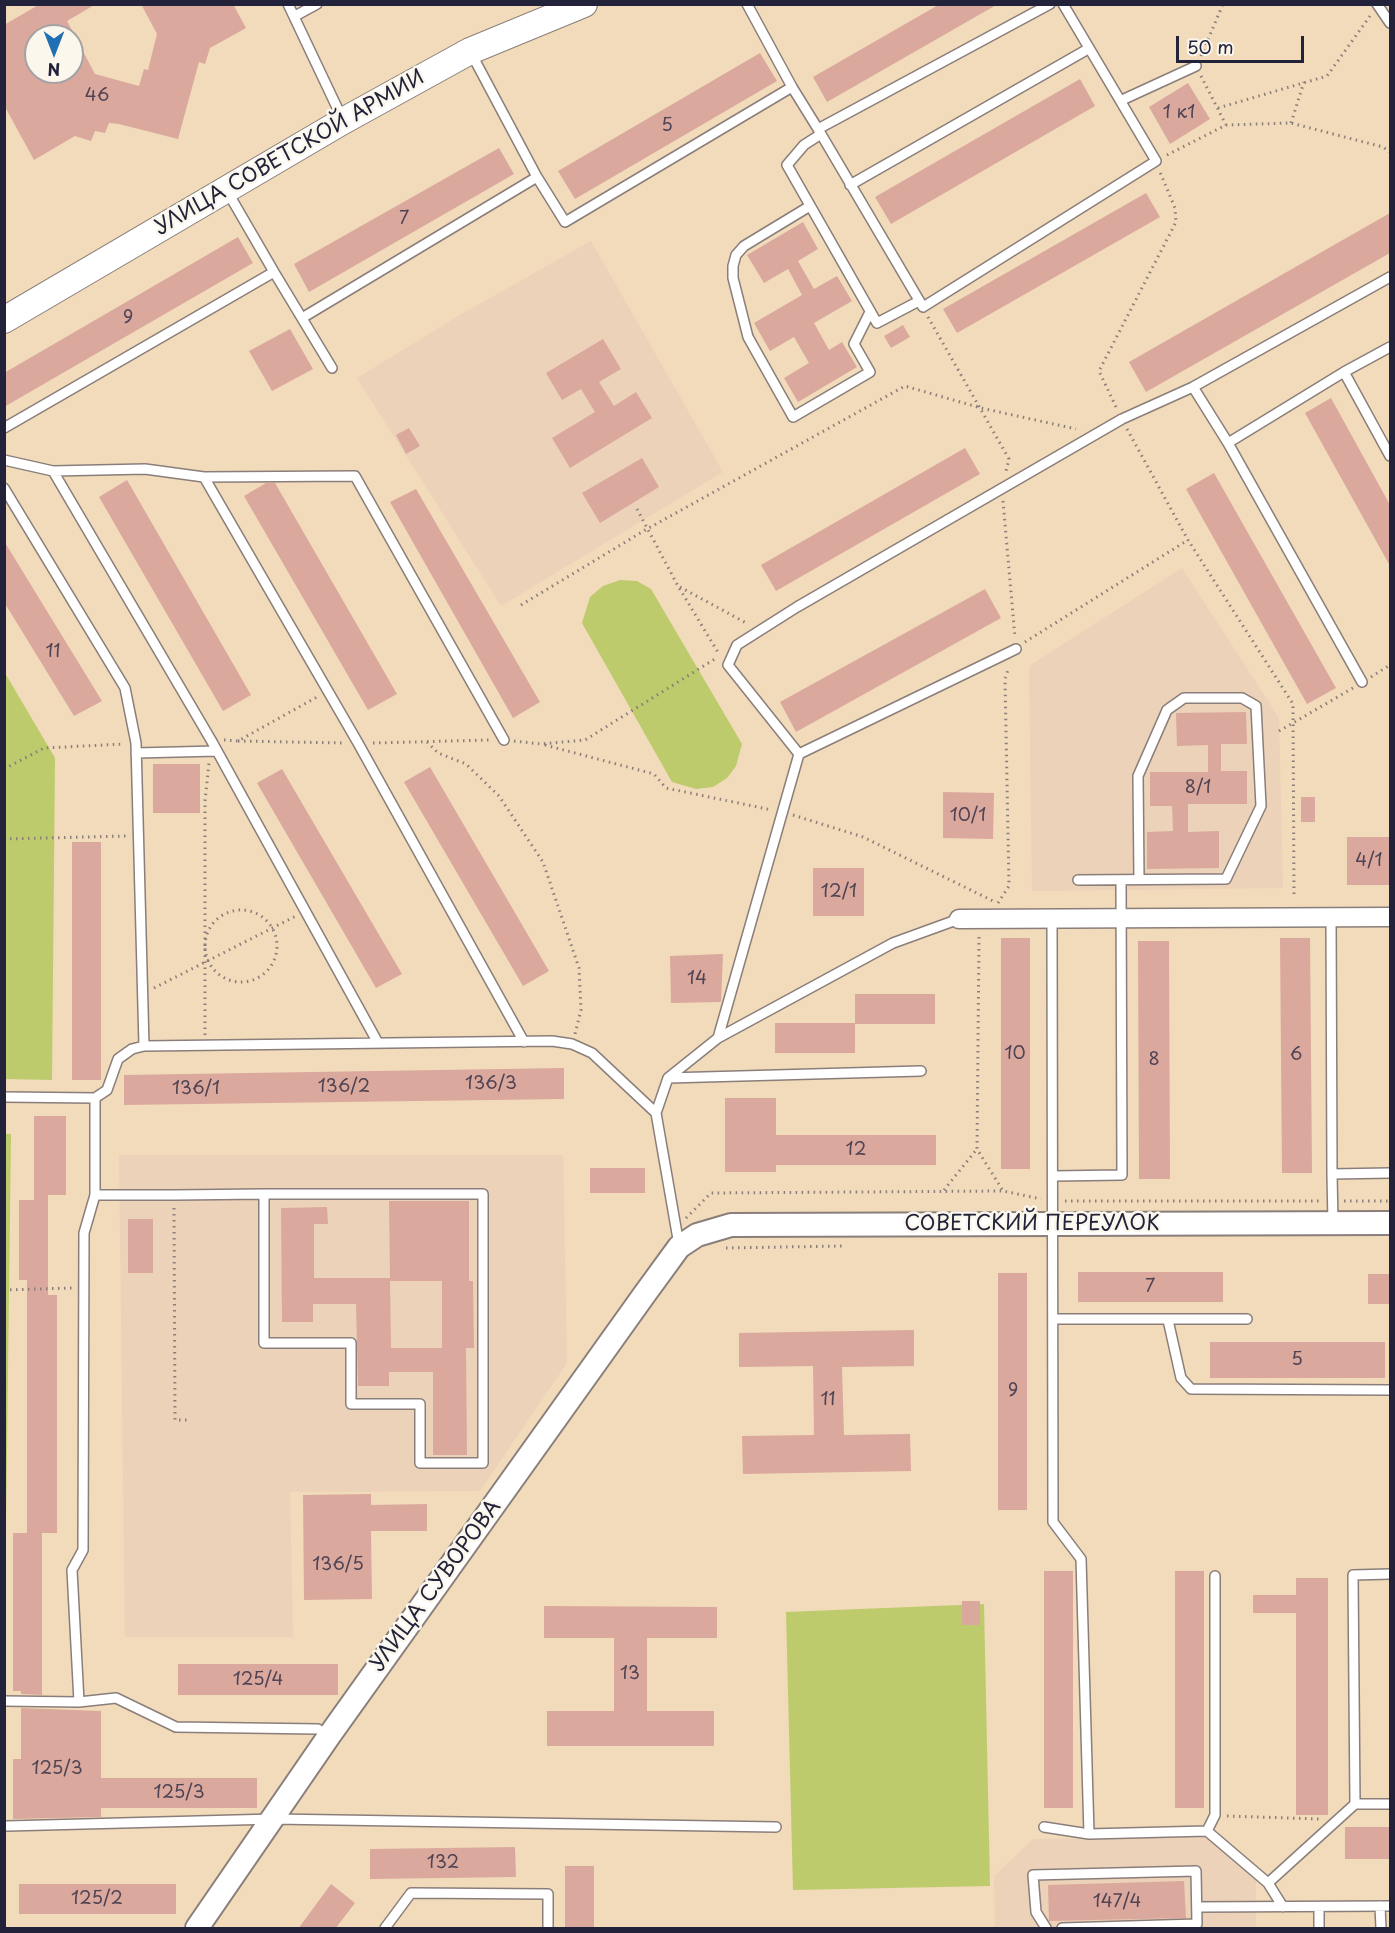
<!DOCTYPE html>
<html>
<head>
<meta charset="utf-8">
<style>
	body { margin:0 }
	#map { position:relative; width:1395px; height:1933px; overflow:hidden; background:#f1dbba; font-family:"Playpen Sans",sans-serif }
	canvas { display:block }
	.frame { position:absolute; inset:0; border:6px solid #22223b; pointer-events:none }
	.north { position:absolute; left:24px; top:24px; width:60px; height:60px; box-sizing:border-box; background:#fbf7ec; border:2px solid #a4a2a5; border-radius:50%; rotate:180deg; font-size:16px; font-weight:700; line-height:24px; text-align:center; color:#22223b }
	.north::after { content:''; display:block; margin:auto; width:21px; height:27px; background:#1f6fb2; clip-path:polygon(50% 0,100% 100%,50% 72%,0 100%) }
	.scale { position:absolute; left:1176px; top:36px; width:128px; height:27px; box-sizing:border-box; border:3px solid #22223b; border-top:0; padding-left:8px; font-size:18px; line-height:21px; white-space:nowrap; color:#22223b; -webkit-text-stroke:4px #fbf7ec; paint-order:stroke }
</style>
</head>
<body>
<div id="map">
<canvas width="1395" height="1933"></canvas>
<div class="frame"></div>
<div class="north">N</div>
<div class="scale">50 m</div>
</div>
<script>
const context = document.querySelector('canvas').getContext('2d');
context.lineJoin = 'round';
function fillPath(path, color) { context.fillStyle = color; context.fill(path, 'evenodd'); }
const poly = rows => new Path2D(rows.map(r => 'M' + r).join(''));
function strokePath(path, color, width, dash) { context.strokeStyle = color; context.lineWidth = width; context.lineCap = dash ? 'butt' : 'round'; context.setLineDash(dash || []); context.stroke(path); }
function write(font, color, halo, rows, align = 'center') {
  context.font = font + ' "Playpen Sans",sans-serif'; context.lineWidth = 5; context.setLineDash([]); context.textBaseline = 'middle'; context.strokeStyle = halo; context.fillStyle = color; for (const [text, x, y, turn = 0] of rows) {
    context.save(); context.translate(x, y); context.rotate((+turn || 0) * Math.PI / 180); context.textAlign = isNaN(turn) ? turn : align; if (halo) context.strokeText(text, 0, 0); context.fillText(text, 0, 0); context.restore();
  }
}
fillPath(poly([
	[591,241,723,472,501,606,357,378,460,315],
	[1182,568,1279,718,1283,888,1032,891,1029,666],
	[119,1155,563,1155,567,1363,480,1491,290,1492,293,1637,125,1637],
	[1207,1836,1256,1880,1256,1928,995,1928,994,1876,1033,1839]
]), '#ecd2b9');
fillPath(poly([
	[620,580,637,581,651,589,742,744,736,766,727,778,713,787,696,789,672,782,582,623,590,597,603,586],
	[5,673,55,758,52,1080,5,1079],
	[4,1134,11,1134,5,1605,4,1605],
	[984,1604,990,1886,793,1890,786,1612]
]), '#bdcb6c');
fillPath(poly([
	[40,4,96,4,67,21,95,74,139,86,144,69,148,70,157,34,141,4,233,4,246,28,210,48,205,64,199,62,178,139,119,124,109,123,105,133,95,131,91,141,75,136,34,160,4,105,4,25],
	[36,36,72,36,72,72,36,72],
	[940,4,998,4,827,102,813,77],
	[760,53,777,81,575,199,558,171],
	[1080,79,1095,106,891,224,875,197],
	[1188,83,1210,119,1170,144,1149,107],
	[499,148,514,174,309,292,294,264],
	[1146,193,1160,217,957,333,943,309],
	[1390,213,1390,253,1146,392,1129,362],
	[803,222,818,249,798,261,814,289,837,276,852,301,814,323,829,350,842,342,857,367,798,402,784,378,809,363,794,337,770,351,754,323,802,295,788,269,764,283,747,255],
	[238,237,253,263,4,407,4,373],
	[903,325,910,337,891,348,884,336],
	[290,329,313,369,272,391,249,351],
	[603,339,621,369,599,382,614,406,636,392,652,418,570,468,552,438,595,412,581,389,562,400,546,373],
	[1331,398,1390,505,1390,566,1305,413],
	[409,428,420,446,406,454,396,435],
	[965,448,980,474,776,591,761,565],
	[642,458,659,487,600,523,582,493],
	[1214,473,1336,688,1307,704,1186,489],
	[127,480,251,695,223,711,99,497],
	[266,483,275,483,397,694,368,710,244,496],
	[416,489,540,702,513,718,390,502],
	[4,541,102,701,74,716,4,602],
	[985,589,1001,618,796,732,780,702],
	[1246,712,1247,744,1221,744,1221,771,1247,771,1247,804,1188,804,1188,832,1219,831,1219,868,1147,869,1147,832,1173,831,1172,806,1150,806,1150,772,1208,772,1208,745,1177,746,1176,713],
	[153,764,200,764,200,813,153,813],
	[430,767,549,971,523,986,404,782],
	[282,769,402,974,376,988,257,783],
	[943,792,994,793,993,839,943,838],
	[1301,797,1315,797,1315,822,1301,822],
	[1347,837,1390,837,1390,885,1347,885],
	[72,842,101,842,101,1080,72,1080],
	[813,868,864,868,864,916,813,916],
	[1001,938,1030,938,1030,1169,1001,1169],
	[1280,938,1310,938,1312,1173,1282,1173],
	[1138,941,1169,941,1170,1179,1139,1179],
	[723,954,721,1002,671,1003,670,956],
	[855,994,935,994,935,1024,855,1024,855,1053,775,1053,775,1023,855,1023],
	[564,1068,564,1099,124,1105,124,1075],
	[725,1098,776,1098,776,1135,936,1135,936,1165,776,1165,776,1172,725,1172],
	[34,1116,66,1116,66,1195,48,1195,48,1295,57,1295,57,1533,42,1533,42,1695,21,1694,21,1691,13,1691,13,1533,27,1533,27,1280,19,1280,19,1200,34,1200],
	[590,1168,645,1168,645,1193,590,1193],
	[389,1201,469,1201,469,1281,473,1281,474,1348,466,1348,467,1455,433,1455,433,1372,389,1372,389,1386,358,1386,356,1304,313,1304,313,1322,282,1322,281,1208,327,1207,328,1224,314,1224,314,1278,390,1278],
	[390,1281,442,1281,442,1348,391,1348],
	[128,1219,153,1219,153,1273,128,1273],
	[1078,1272,1223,1272,1223,1302,1078,1302],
	[998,1273,1027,1273,1027,1510,998,1510],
	[1368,1274,1390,1274,1390,1304,1368,1304],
	[914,1330,914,1366,842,1367,844,1435,910,1434,911,1471,743,1474,742,1436,814,1435,813,1366,739,1367,739,1333],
	[1210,1342,1385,1342,1385,1378,1210,1378],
	[371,1494,371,1505,427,1504,427,1531,371,1531,372,1599,304,1600,303,1495],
	[1044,1571,1073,1571,1073,1808,1044,1808],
	[1175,1571,1204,1571,1204,1808,1175,1808],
	[1296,1578,1328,1578,1328,1815,1296,1815,1296,1613,1253,1613,1253,1595,1296,1595],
	[962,1601,980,1601,980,1625,962,1625],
	[544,1606,717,1607,717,1638,647,1638,647,1711,714,1711,714,1746,547,1746,547,1711,614,1711,614,1638,544,1638],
	[178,1664,338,1664,338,1695,178,1695],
	[21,1708,101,1711,101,1778,257,1778,257,1808,101,1808,101,1817,13,1819,13,1759,21,1759],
	[1345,1827,1390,1827,1390,1859,1345,1859],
	[515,1847,516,1877,370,1879,370,1849],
	[565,1866,594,1866,594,1929,565,1929],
	[1184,1881,1186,1918,1049,1921,1048,1885],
	[19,1884,176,1884,176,1914,19,1914],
	[331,1884,355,1903,335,1929,298,1929]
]), '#dba89d');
const service = poly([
	[288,4,342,118],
	[1377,4,1390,23],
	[295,16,317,4],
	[792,87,818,129,1050,4],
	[1122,100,1196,66],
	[818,129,923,307,1156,161,1063,4],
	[821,134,804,145,787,165,877,323,919,301],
	[537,177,565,222,792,87,747,4],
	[850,185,1088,49],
	[810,206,744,246,736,255,733,266,733,278,748,337,793,417,870,372,854,344,870,312],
	[274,272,332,368],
	[302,318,537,177,471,53],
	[1344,372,1390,456],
	[1193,387,1228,443,1362,682],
	[4,428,274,272,227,191],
	[1228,443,1344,372,1390,347],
	[4,460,53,471,145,469,204,477,355,476,504,740],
	[53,471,211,740,378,1043],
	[204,477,358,743,524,1042],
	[4,488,125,688,136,743,144,1046,132,1049,118,1059,107,1090,95,1098,4,1097],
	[1016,649,799,754,728,665,737,645,797,607,1122,419,1193,387,1390,277],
	[136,753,217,751],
	[1078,880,1226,879,1261,806,1256,706,1242,698,1184,698,1167,710,1138,776,1139,879],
	[1331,917,1332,1174],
	[1052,918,1053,1522,1081,1559,1089,1834],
	[718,1038,799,754],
	[144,1046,552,1041,572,1044,592,1053,656,1113],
	[668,1078,921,1071],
	[1054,1176,1122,1175,1121,880],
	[95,1195,174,1195,264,1194,483,1194,483,1463,420,1463,420,1404,351,1404,351,1343,264,1343,264,1194],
	[1333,1223,1332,1174,1390,1173],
	[679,1245,656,1113,668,1078,718,1038,893,943,959,919],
	[1054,1319,1247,1319],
	[1168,1320,1181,1378,1191,1389,1390,1390],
	[1390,1574,1353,1575,1355,1804,1390,1804],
	[4,1701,79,1702,116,1698,176,1727,318,1729,329,1736],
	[79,1702,72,1570,83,1550,84,1233,95,1195,95,1098],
	[7,1826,274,1819,776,1827],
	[1044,1827,1089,1834,1207,1831,1268,1883,1283,1907],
	[1207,1831,1215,1815,1215,1576],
	[1268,1883,1355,1804],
	[1380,1906,1381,1928],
	[1197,1907,1390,1906],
	[1319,1907,1319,1928],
	[385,1928,411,1893,548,1894,548,1928],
	[1046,1928,1036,1912,1033,1875,1196,1871,1197,1924,1062,1928]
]);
const minor = poly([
	[959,919,1390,917]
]);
const tertiary = poly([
	[197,1928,329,1736,644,1295,679,1247,697,1235,731,1225,1390,1223]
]);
const secondary = poly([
	[4,320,343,121,470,51,584,4]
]);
strokePath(service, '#8a7e7a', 12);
strokePath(minor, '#8a7e7a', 21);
strokePath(tertiary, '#8a7e7a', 26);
strokePath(secondary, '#8a7e7a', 28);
strokePath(poly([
	[1201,56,1223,4],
	[1201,76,1226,125],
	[1218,108,1327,76,1370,16],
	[1291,123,1304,82],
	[1167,155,1226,125,1291,123,1383,147,1390,152],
	[928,317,1009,459,1006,471],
	[1116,407,1099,371,1176,222,1175,208,1160,172],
	[1127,429,1188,540,1293,704,1294,896],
	[1003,501,1015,638],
	[637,509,678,586,719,654],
	[680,587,748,624],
	[521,605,647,529,905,386,981,408,1076,429],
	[1025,642,1188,540],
	[1371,677,1390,665],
	[1279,731,1353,688],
	[224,740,238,741,317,697],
	[238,741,343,743],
	[514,741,541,744,585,740,718,657],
	[427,742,438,753,466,764,499,796,543,862,579,968,581,1010,575,1034],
	[373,743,490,740],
	[545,745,654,774,666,788,772,810],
	[4,769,44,748,124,744],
	[793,815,863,837,993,901],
	[4,839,126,836],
	[998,903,1009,886,1005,679,1009,667],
	'205 946a36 36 0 1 1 72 0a36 36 0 1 1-72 0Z',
	[979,937,977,1149,1003,1191],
	[154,988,296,916],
	[205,1035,205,801,209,763],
	[944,1190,977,1149],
	[1065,1201,1320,1201],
	[1344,1201,1390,1201],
	[174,1208,175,1420,191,1420],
	[686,1218,711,1193,1003,1191,1041,1199],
	[726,1248,842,1246],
	[4,1290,72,1288],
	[1227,1816,1319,1819]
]), '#8a7e7a', 3, [1.5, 4.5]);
strokePath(service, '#fff', 9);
strokePath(minor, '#fff', 18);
strokePath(tertiary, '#fff', 22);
strokePath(secondary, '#fff', 26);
write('18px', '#504454', null, [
	["46",97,96],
	["1 к1",1179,113],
	["5",667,126],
	["7",404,219],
	["9",128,318],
	["11",53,652],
	["8/1",1198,788],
	["10/1",968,816],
	["4/1",1369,861],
	["12/1",839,892],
	["14",697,979],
	["10",1015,1054],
	["6",1296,1055],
	["8",1154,1060],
	["136/3",491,1084],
	["136/2",344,1087],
	["136/1",196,1089],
	["12",856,1150],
	["7",1150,1287],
	["5",1297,1360],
	["9",1013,1391],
	["11",828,1400],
	["136/5",338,1565],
	["13",630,1674],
	["125/4",258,1680],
	["125/3",57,1769],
	["125/3",179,1793],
	["132",443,1863],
	["125/2",97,1899],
	["147/4",1117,1902]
]);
write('21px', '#22223b', '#fbf7ec', [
	["УЛИЦА СОВЕТСКОЙ АРМИИ",290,153,-30],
	["СОВЕТСКИЙ ПЕРЕУЛОК",1032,1224],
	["УЛИЦА СУВОРОВА",436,1586,-54]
]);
</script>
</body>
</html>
